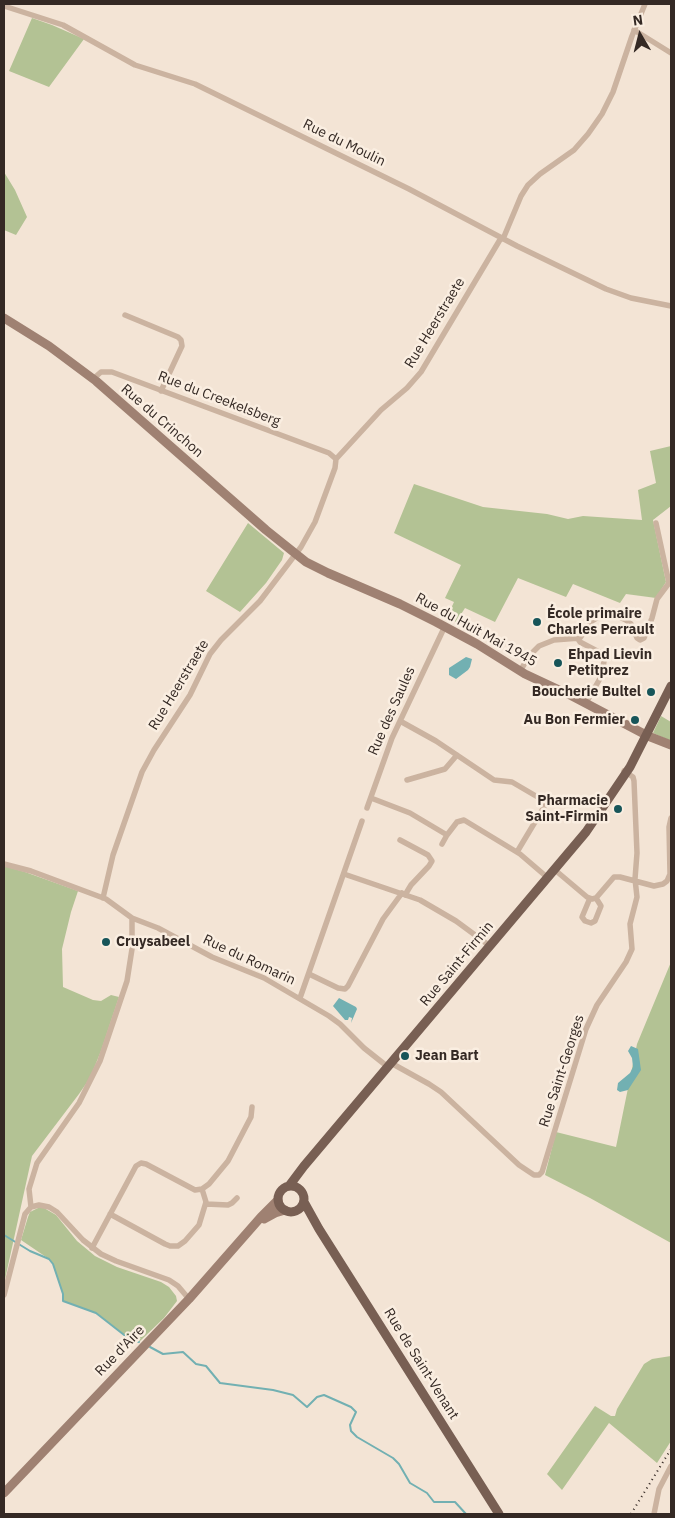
<!DOCTYPE html>
<html>
<head>
<meta charset="utf-8">
<style>
	body { margin:0 }
	#map { position:relative; width:675px; height:1518px; overflow:hidden; background:#f3e4d5; font-family:"IBM Plex Sans",sans-serif }
	canvas { display:block }
	.frame { position:absolute; inset:0; border:5px solid #342924; pointer-events:none }
	.north { position:absolute; left:615px; top:10px; width:50px; height:50px; -webkit-text-stroke:4px #faeee1; paint-order:stroke; rotate:352deg; font-size:14px; font-weight:700; line-height:20px; text-align:center; color:#342924 }
	.north::after { content:''; display:block; margin:auto; width:18px; height:22px; background:#342924; clip-path:polygon(50% 0,100% 100%,50% 72%,0 100%) }
</style>
</head>
<body>
<div id="map">
<canvas width="675" height="1518"></canvas>
<div class="frame"></div>
<div class="north">N</div>
</div>
<script>
const context = document.querySelector('canvas').getContext('2d');
context.lineJoin = 'round';
function fillPath(path, color) { context.fillStyle = color; context.fill(path, 'evenodd'); }
const poly = rows => new Path2D(rows.map(r => 'M' + r).join(''));
function strokePath(path, color, width, dash) { context.strokeStyle = color; context.lineWidth = width; context.lineCap = dash ? 'butt' : 'round'; context.setLineDash(dash || []); context.stroke(path); }
function write(font, color, halo, rows, align = 'center') {
  context.font = font + ' "IBM Plex Sans",sans-serif'; context.lineWidth = 5; context.setLineDash([]); context.textBaseline = 'middle'; context.strokeStyle = halo; context.fillStyle = color; for (const [text, x, y, turn = 0] of rows) {
    context.save(); context.translate(x, y); context.rotate((+turn || 0) * Math.PI / 180); context.textAlign = isNaN(turn) ? turn : align; if (halo) context.strokeText(text, 0, 0); context.fillText(text, 0, 0); context.restore();
  }
}
fillPath(poly([
	[32,18,52,25,84,39,49,87,9,71],
	[4,172,15,190,27,217,16,235,4,230],
	[671,446,671,506,653,520,666,582,656,598,626,594,620,603,573,584,566,597,518,578,495,622,465,608,456,622,447,617,454,602,445,598,461,565,394,533,414,484,483,507,547,514,568,519,583,516,642,520,638,490,656,483,650,451],
	[248,523,284,553,282,560,266,583,240,612,206,591],
	[661,716,671,722,671,741,653,733],
	[4,866,25,872,78,891,71,912,62,949,63,987,93,1000,101,1001,111,995,119,997,101,1051,90,1078,79,1094,32,1156,4,1284],
	[671,962,671,1243,590,1198,545,1175,556,1132,616,1147,637,1044],
	[38,1208,44,1208,56,1215,77,1241,95,1256,117,1267,161,1282,169,1287,176,1296,177,1301,164,1318,139,1342,128,1338,96,1313,63,1301,63,1294,53,1264,49,1259,21,1240,28,1217,30,1212],
	[671,1356,671,1441,657,1463,609,1423,562,1490,547,1474,595,1406,611,1416,615,1416,617,1409,644,1364,652,1359]
]), '#b3c294');
fillPath(poly([
	[466,657,472,659,470,667,468,670,456,679,449,675,449,668],
	[339,998,356,1007,357,1009,351,1023,352,1018,349,1017,348,1020,345,1020,333,1006],
	[631,1046,638,1049,641,1070,628,1090,620,1092,617,1090,618,1083,630,1073,633,1067,632,1058,628,1051]
]), '#72b0b2');
strokePath(poly([
	[4,1235,30,1251,49,1259,53,1264,63,1294,63,1301,96,1313,128,1338,139,1342],
	[150,1347,163,1354,183,1352,196,1364,206,1366,220,1383,273,1390,293,1395,307,1407,317,1397,324,1395,351,1407,356,1412,350,1425,351,1431,357,1437,393,1458,399,1464,410,1483,427,1493,434,1502,455,1502,466,1514]
]), '#72b0b2', 2);
strokePath(poly([
	[4,6,63,25,135,65,195,84,409,189,517,246,606,289,631,298,671,306],
	[634,30,671,53],
	[503,239,521,196,528,185,540,174,574,150,588,134,602,114,613,92,632,36,645,4],
	[125,315,178,337,181,340,182,346,161,391],
	[93,379,101,372,112,372,329,453,336,459],
	[578,639,580,642,599,652,604,661,602,675,586,703],
	[520,671,530,655,539,646,554,640,580,638,592,621,602,615,612,614,626,620,631,624,637,638,640,640,644,638,652,618,657,599,669,583,656,523],
	[400,721,436,741,494,780,512,782,541,799,544,807,517,852],
	[407,780,445,769,457,755],
	[371,798,410,813,447,835,457,822,464,820,520,854,548,878],
	[367,808,392,738,445,626],
	[400,840,428,855,432,861,429,866,411,885,405,895],
	[442,844,447,835],
	[4,864,31,871,106,899,132,918,158,928,212,957,264,978,329,1016,340,1024,364,1048,388,1067],
	[555,870,587,897,592,899,596,898,614,877,620,877,654,886,663,884,667,881,670,874,669,827,671,818],
	[344,874,420,900,456,921,490,946],
	[103,898,113,855,142,772,154,750,190,695,210,654,221,640,260,601,301,547,315,522,335,468,336,459,381,410,407,388,421,372,501,238],
	[590,898,582,917,585,921,591,923,595,921,601,906,596,898],
	[309,974,338,988,345,989,348,986,383,919,402,893],
	[300,998,362,821],
	[391,1063,429,1084,441,1092,519,1165,534,1175,539,1175,542,1172,586,1029,597,1005,626,962,632,949,630,924,637,897,635,879,637,853,634,781,633,777,624,771],
	[206,1204,228,1205,232,1203,237,1198],
	[31,1207,29,1189,37,1163,79,1103,100,1061,127,981,132,949,132,918],
	[110,1214,165,1244,170,1246,178,1246,185,1241,199,1225,206,1202,202,1189],
	[92,1248,136,1166,141,1163,146,1164,195,1190,202,1189,209,1184,228,1161,251,1117,252,1107],
	[4,1295,25,1214,31,1207,39,1205,49,1207,57,1212,83,1240,101,1254,116,1261,169,1280,178,1286,189,1299],
	[654,1514,659,1489,671,1466]
]), '#cbb3a0', 5.5);
strokePath(poly([
	[4,318,49,346,96,381,266,530,306,562,328,573,400,604,436,622,477,644,525,674,572,696,648,736,671,745],
	[264,1219,275,1213,285,1210],
	[4,1493,189,1299,261,1217,278,1200]
]), '#9f8172', 9);
strokePath(poly([
	'278 1199a13 13 0 1 1 26 0a13 13 0 1 1-26 0Z',
	[289,1186,304,1166,586,832,630,767,671,686],
	[304,1202,319,1229,499,1514]
]), '#785f53', 9);
strokePath(poly([
	[631,1514,671,1449]
]), '#342924', 2, [1, 4]);
for (const [x, y, r, color] of [
	[537,622,5,"#175559"],
	[558,663,5,"#175559"],
	[651,692,5,"#175559"],
	[635,720,5,"#175559"],
	[618,809,5,"#175559"],
	[106,942,5,"#175559"],
	[405,1056,5,"#175559"]
]) { const dot = new Path2D(); dot.arc(x, y, r, 0, 2 * Math.PI); context.fillStyle = color; context.fill(dot); strokePath(dot, '#faeee1', 2); }
write('14px', '#342924', '#faeee1', [
	["Rue du Moulin",344,143,26],
	["Rue Heerstraete",435,323,-59],
	["Rue du Creekelsberg",219,399,21],
	["Rue du Crinchon",162,421,41],
	["Rue du Huit Mai 1945",476,630,29],
	["Rue Heerstraete",179,685,-59],
	["Rue des Saules",392,711,-66],
	["Rue du Romarin",249,960,25],
	["Rue Saint-Firmin",457,964,-50],
	["Rue Saint-Georges",562,1071,-72],
	["Rue d'Aire",120,1351,-46],
	["Rue de Saint-Venant",421,1364,58]
]);
write('bold 14px', '#342924', '#faeee1', [
	["École primaire",547,614],
	["Charles Perrault",547,630],
	["Ehpad Lievin",568,655],
	["Petitprez",568,671],
	["Boucherie Bultel",641,692,"right"],
	["Au Bon Fermier",625,720,"right"],
	["Pharmacie",608,801,"right"],
	["Saint-Firmin",608,817,"right"],
	["Cruysabeel",116,942],
	["Jean Bart",415,1056]
], 'left');
</script>
</body>
</html>
